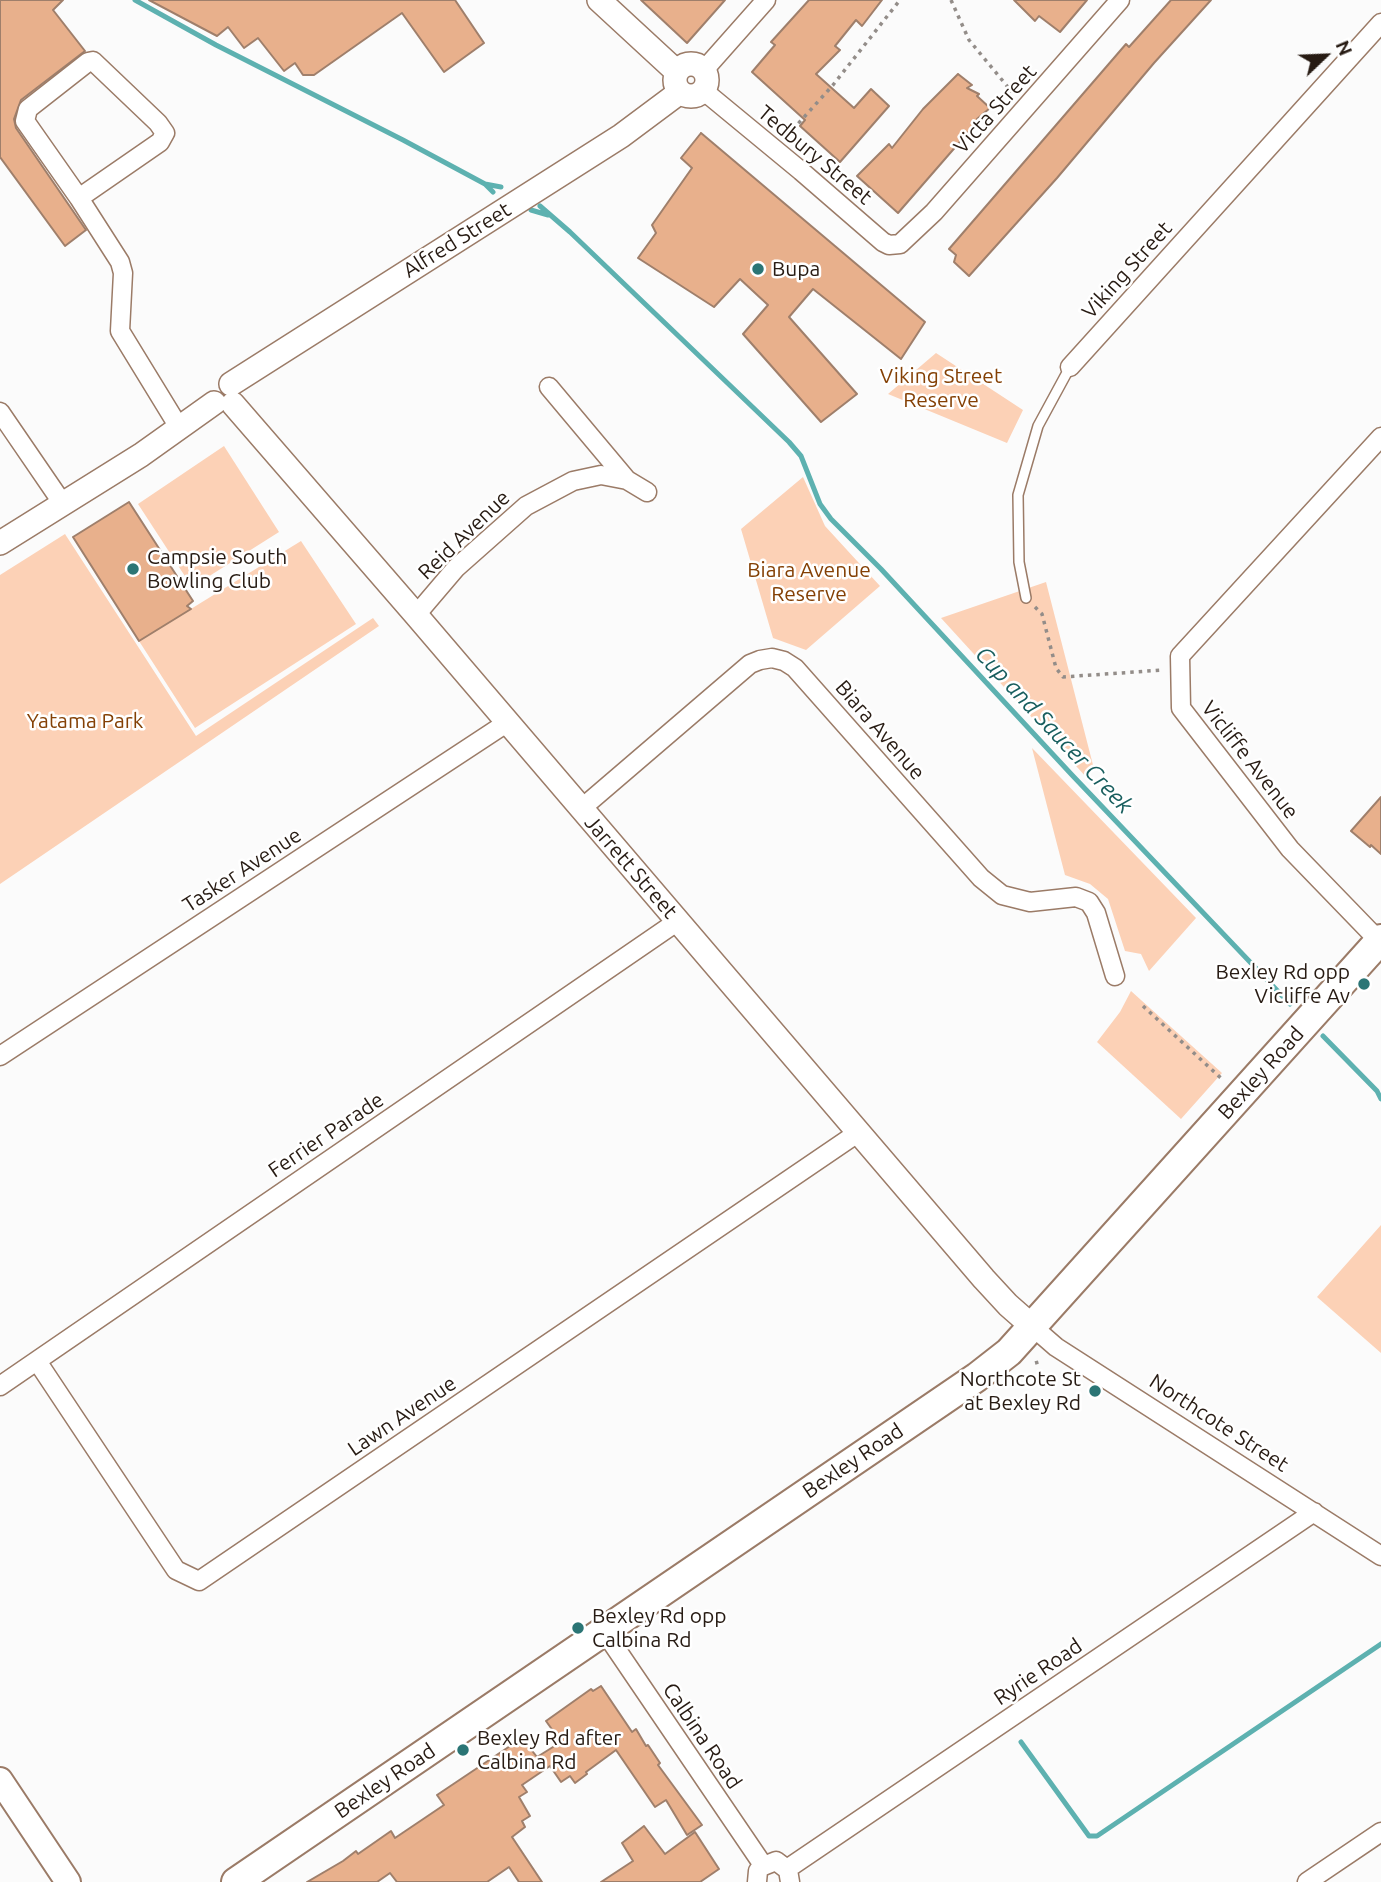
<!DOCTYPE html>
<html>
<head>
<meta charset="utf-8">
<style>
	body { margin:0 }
	#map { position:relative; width:1381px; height:1882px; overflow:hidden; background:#fbfbfb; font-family:Ubuntu,sans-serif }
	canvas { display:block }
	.north { position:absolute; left:1290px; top:21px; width:70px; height:70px; -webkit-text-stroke:5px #fff; paint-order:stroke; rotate:67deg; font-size:19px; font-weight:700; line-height:28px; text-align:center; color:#271b13 }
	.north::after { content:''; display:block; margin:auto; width:24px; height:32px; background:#271b13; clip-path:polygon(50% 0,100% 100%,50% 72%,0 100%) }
</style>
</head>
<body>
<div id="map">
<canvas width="1381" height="1882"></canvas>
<div class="north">N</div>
</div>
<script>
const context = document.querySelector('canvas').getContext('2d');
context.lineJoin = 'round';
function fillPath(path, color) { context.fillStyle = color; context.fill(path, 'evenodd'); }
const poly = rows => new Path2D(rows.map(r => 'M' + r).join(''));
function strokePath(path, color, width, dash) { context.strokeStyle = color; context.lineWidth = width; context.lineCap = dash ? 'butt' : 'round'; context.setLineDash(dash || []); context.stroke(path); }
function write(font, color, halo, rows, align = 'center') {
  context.font = font + ' Ubuntu,sans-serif'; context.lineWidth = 5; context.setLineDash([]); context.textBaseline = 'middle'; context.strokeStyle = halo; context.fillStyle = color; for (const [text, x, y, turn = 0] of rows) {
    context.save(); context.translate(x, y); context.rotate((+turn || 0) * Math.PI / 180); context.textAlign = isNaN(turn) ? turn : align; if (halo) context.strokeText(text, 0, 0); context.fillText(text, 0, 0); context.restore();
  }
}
fillPath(poly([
	[936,353,1023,410,1007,443,888,394],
	[224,446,279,532,192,587,138,504],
	[803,477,825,526,880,586,806,650,773,638,741,529],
	[65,534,196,736,373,618,379,626,0,884,0,575],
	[301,541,356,624,195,728,139,641],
	[1046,582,1093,765,1087,778,941,618],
	[1032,748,1196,918,1149,971,1141,954,1125,951,1108,899,1090,884,1065,875],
	[1131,991,1222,1073,1181,1119,1097,1042,1120,1012],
	[1381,1225,1381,1353,1317,1297]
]), '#fcd1b6');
strokePath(poly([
	[135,0,216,45,403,140,485,184,501,187],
	[485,184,493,192],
	[540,206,570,232,789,442,801,456,820,504,831,519,881,569,1072,775,1290,1004],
	[531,210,548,215],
	[1323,1036,1377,1091,1381,1099],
	[1021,1742,1089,1836,1097,1836,1381,1644]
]), '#5db1b0', 5);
const building = poly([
	[0,0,63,0,53,10,85,51,21,100,14,119,16,128,86,230,65,246,0,157,0,0],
	[149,0,455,0,484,43,444,72,402,13,314,75,303,75,295,63,284,71,258,38,244,48,228,27,217,36,149,0],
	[641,0,725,0,687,43,641,0],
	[809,0,882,0,862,26,856,20,835,46,840,50,816,74,854,108,871,89,889,106,840,162,800,126,805,120,752,72,775,45,771,42,809,0],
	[1014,0,1087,0,1060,32,1039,16,1035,21,1014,0],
	[1171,0,1211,0,1154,63,1057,178,969,276,954,262,956,255,949,249,1126,44,1129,47,1171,0],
	[958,74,972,85,967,88,979,94,977,96,990,108,977,119,978,121,898,213,857,176,889,144,892,148,923,109,958,74],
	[701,133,925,322,901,359,813,289,789,317,857,394,821,422,743,334,768,305,740,279,714,307,638,258,656,233,652,225,692,168,681,158,701,133],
	[129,502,193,601,187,606,191,609,139,641,73,537,129,502],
	[1381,797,1381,854,1371,845,1370,847,1351,831,1381,797],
	[601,1686,632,1732,636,1729,646,1746,648,1745,660,1763,658,1765,702,1825,687,1835,666,1800,655,1807,616,1750,586,1772,587,1774,575,1783,570,1776,561,1782,550,1766,522,1785,527,1792,519,1797,530,1816,522,1821,525,1827,512,1837,542,1882,519,1882,509,1867,487,1882,397,1882,390,1873,377,1882,307,1882,343,1861,356,1851,358,1854,391,1831,395,1838,444,1805,437,1795,522,1738,537,1757,561,1742,546,1721,591,1689,593,1691,601,1686],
	[644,1826,665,1854,695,1832,719,1869,700,1882,601,1882,633,1861,622,1843,644,1826]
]);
fillPath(building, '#e8b08c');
strokePath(building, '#9f7f6b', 2);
const service = poly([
	[1026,598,1019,562,1018,495,1038,426,1070,367]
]);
const minor = poly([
	[704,70,766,0],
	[704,91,801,171,883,242,889,245,900,244,934,212,1120,0],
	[79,198,160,142,165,133,158,123,93,61,88,62,28,109,25,121,79,198,120,262,123,273,120,331,180,429],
	[1070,367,1381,23],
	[549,387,627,480],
	[0,412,63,504],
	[416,615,456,568,526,506,573,481,601,475,627,480,647,492],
	[582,808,750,664,760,660,772,658,784,661,795,668,981,878,1002,895,1030,902,1076,897,1089,902,1096,913,1115,976],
	[1379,941,1290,849,1181,708,1180,656,1381,437],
	[0,1056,508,722],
	[1033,1327,1056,1347,1381,1556],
	[37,1361,176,1570,199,1581,859,1132],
	[0,1386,678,921],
	[604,1631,763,1865],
	[787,1869,1314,1512],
	[757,1882,758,1871,761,1867,776,1861,788,1870,790,1882],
	[1307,1882,1381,1832]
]);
const tertiary = poly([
	[599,0,677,72],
	'675 80a16 16 0 1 1 32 0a16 16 0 1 1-32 0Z',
	[231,384,621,136,680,92],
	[233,404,416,615,984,1279,1008,1305,1033,1327],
	[0,543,141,455,214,403]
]);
const secondary = poly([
	[0,1780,68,1882]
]);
const primary = poly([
	[236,1882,977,1377,1009,1352,1381,939]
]);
strokePath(service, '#9b7b67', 12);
strokePath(minor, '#9b7b67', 21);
strokePath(tertiary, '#9b7b67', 26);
strokePath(secondary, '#9b7b67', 28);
strokePath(primary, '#9b7b67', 32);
strokePath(poly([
	[951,0,969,40,1012,92],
	[787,136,833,85,900,0],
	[1035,607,1042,614,1056,668,1063,677,1163,670],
	[1143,1006,1223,1080],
	[1035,1363,1043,1361]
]), '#938d89', 3.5, [3.5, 5]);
strokePath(service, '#fff', 9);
strokePath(minor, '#fff', 18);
strokePath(tertiary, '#fff', 23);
strokePath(secondary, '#fff', 24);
strokePath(primary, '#fff', 28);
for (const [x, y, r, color] of [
	[758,269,7,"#2b7575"],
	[133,569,7,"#2b7575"],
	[1364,984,7,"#2b7575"],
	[1095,1391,7,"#2b7575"],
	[578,1628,7,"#2b7575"],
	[463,1750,7,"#2b7575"]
]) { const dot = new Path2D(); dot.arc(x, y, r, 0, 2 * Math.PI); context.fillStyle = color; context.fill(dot); strokePath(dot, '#fff', 2.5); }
write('21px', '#271b13', '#fff', [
	["Victa Street",995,109,-48],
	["Tedbury Street",815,155,40],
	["Alfred Street",457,240,-32],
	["Viking Street",1127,270,-48],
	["Reid Avenue",464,535,-44],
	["Biara Avenue",880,730,49],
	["Vicliffe Avenue",1250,760,52],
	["Jarrett Street",631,867,49],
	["Tasker Avenue",242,870,-33],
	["Bexley Road",1261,1073,-48],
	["Ferrier Parade",326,1135,-34],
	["Lawn Avenue",402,1416,-34],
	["Northcote Street",1219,1423,33],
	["Bexley Road",853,1461,-34],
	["Ryrie Road",1038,1672,-34],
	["Calbina Road",702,1736,56],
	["Bexley Road",385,1781,-34]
]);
write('21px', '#271b13', '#fff', [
	["Bupa",772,269],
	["Campsie South",147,557],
	["Bowling Club",147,581],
	["Bexley Rd opp",1350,972,"right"],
	["Vicliffe Av",1350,996,"right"],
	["Northcote St",1081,1379,"right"],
	["at Bexley Rd",1081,1403,"right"],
	["Bexley Rd opp",592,1616],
	["Calbina Rd",592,1640],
	["Bexley Rd after",477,1738],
	["Calbina Rd",477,1762]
], 'left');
write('21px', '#844005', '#fff', [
	["Viking Street",941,376],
	["Reserve",941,400],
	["Biara Avenue",809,570],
	["Reserve",809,594],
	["Yatama Park",85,721]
]);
write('italic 23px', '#185e5e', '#fff', [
	["Cup and Saucer Creek",1054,730,47]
]);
</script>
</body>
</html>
